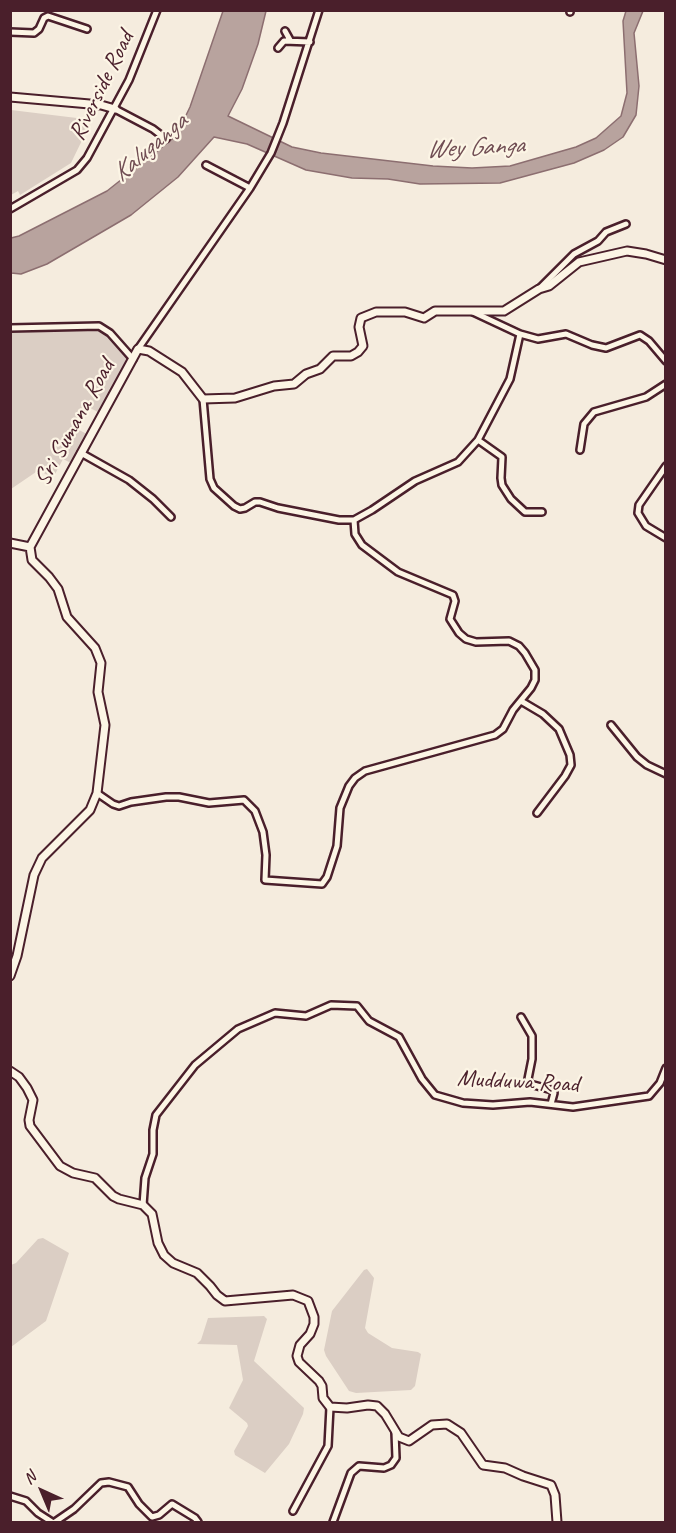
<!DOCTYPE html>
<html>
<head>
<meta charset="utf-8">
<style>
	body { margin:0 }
	#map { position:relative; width:676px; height:1533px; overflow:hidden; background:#f5ecde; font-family:Caveat,sans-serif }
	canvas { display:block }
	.frame { position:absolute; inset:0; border:12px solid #4a1f2b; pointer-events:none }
	.north { position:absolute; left:12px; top:1461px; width:60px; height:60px; -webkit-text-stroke:4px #fcf5e5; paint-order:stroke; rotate:316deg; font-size:16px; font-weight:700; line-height:24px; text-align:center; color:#4a1f2b }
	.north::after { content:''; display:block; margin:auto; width:21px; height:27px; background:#4a1f2b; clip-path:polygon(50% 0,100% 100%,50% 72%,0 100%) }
</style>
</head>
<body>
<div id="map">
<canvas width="676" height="1533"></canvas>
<div class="frame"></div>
<div class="north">N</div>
</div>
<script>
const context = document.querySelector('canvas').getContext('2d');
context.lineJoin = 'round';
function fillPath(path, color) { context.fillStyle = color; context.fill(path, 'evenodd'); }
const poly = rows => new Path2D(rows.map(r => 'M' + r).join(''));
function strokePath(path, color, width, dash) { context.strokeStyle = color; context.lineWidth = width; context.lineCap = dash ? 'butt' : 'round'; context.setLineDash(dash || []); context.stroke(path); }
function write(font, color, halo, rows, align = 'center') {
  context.font = font + ' Caveat,sans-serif'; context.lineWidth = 4.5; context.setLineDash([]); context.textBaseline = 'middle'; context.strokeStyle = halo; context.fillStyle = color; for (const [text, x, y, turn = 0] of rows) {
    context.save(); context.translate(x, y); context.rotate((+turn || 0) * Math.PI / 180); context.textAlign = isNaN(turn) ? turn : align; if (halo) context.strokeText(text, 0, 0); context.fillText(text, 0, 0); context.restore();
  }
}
fillPath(poly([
	[11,110,85,119,88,128,71,163,20,195,18,191,11,195],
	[97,329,101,330,126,356,126,361,98,412,84,405,73,427,87,434,71,463,63,459,53,478,42,472,36,472,11,489,11,330],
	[43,1238,69,1253,46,1321,11,1347,11,1265,16,1263,38,1239],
	[367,1269,374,1278,365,1328,368,1333,392,1348,418,1352,421,1354,415,1386,411,1390,356,1393,349,1391,326,1356,324,1350,332,1311,364,1270],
	[264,1316,267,1319,254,1361,304,1408,303,1414,289,1444,265,1473,235,1455,234,1451,248,1426,247,1423,229,1408,243,1380,237,1345,197,1344,201,1340,208,1318]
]), '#dbcec4');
const water = poly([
	[223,11,266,11,258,44,242,89,228,116,292,147,321,153,433,166,472,168,510,166,576,147,596,138,621,116,627,93,623,21,626,11,643,11,634,33,639,86,636,115,623,137,604,150,574,163,500,183,420,184,388,179,352,178,306,170,247,144,214,137,178,177,131,215,47,264,21,274,11,273,11,238,19,236,107,191,176,136,190,107,223,11]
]);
fillPath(water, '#b8a39e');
strokePath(water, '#8c6e70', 1.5);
const minor = poly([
	[570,12,570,10],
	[285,31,290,40],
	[10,32,34,33,39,29,44,18,48,16,87,29],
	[278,48,284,41,310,42],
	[115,109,153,129,166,139],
	[206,165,250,188],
	[10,209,77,170,87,158,129,80,157,10],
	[540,288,574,254,598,241,606,232,626,224],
	[473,312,520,334,538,339,566,334,592,345,606,348,640,335,649,341,666,361],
	[10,328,99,326,110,333,133,359],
	[138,349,250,188,271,153,283,123,319,10],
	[203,399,210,479,214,488,234,506,240,509,245,508,255,502,260,502,278,508,339,520,354,520,372,510,415,481,458,462,478,440,510,379,520,334],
	[478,440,502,457,501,478,502,485,511,499,525,512,542,512],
	[580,450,584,424,594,412,646,397,666,384],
	[81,453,129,480,153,499,171,517],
	[666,466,639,505,638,513,646,526,666,538],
	[521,701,543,714,559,729,570,755,571,765,565,776,537,813],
	[611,725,637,757,647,765,666,774],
	[97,793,113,804,119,806,131,802,166,797,179,797,209,803,244,800,255,811,263,832,266,855,265,880,322,884,327,877,337,846,340,808,349,786,355,778,365,771,495,735,503,729,513,710,531,688,535,680,535,670,525,653,519,646,509,641,476,642,466,639,459,633,450,619,455,601,453,595,398,572,362,545,355,534,354,520],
	[521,1017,532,1036,532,1059,528,1079,530,1084,552,1090,554,1093,551,1104],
	[143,1205,145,1178,153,1154,153,1130,156,1115,195,1065,238,1029,275,1013,306,1016,331,1005,357,1006,369,1021,399,1037,422,1079,435,1095,463,1103,493,1105,530,1102,573,1107,649,1096,660,1083,666,1068],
	[10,1496,26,1501,38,1513,52,1522],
	[293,1511,328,1446,330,1407],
	[55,1522,74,1509,101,1483,109,1482,128,1487,139,1504,152,1517,159,1515,172,1504,195,1518,198,1522],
	[333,1522,351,1473,359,1466,384,1468,391,1465,396,1458,395,1432]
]);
const tertiary = poly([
	[10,97,101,105,115,109],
	[10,543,30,547],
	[10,976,17,956,34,875,42,858,90,810,97,793,105,725,98,692,101,663,95,648,67,617,58,589,49,577,32,560,30,547,138,349,149,351,182,372,203,399,235,398,274,386,294,384,306,374,320,369,333,356,351,356,358,352,363,346,359,327,361,318,376,312,405,312,424,318,435,311,504,311,539,289,549,286,579,262,627,251,646,254,666,260],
	[10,1071,19,1077,27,1088,33,1100,29,1120,30,1126,60,1166,73,1173,95,1178,113,1196,119,1199,143,1205,152,1214,158,1243,164,1255,173,1263,197,1273,210,1286,217,1295,225,1301,293,1295,308,1301,314,1317,314,1324,310,1334,300,1345,297,1356,299,1362,319,1381,322,1386,323,1398,330,1407,347,1408,368,1405,377,1406,385,1414,399,1437,409,1441,432,1425,447,1424,461,1433,483,1465,505,1468,523,1476,551,1485,555,1495,557,1522]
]);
strokePath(minor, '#4a1f2b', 10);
strokePath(tertiary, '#4a1f2b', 11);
strokePath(minor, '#fcf5e5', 5);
strokePath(tertiary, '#fcf5e5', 7);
write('24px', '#4a1f2b', '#fcf5e5', [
	["Riverside Road",102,86,-64],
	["Sri Sumana Road",75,423,-61],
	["Mudduwa Road",518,1082,3]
]);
write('italic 26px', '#704d53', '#fcf5e5', [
	["Kaluganga",150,148,-41],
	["Wey Ganga",475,148,-3]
]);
</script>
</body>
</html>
